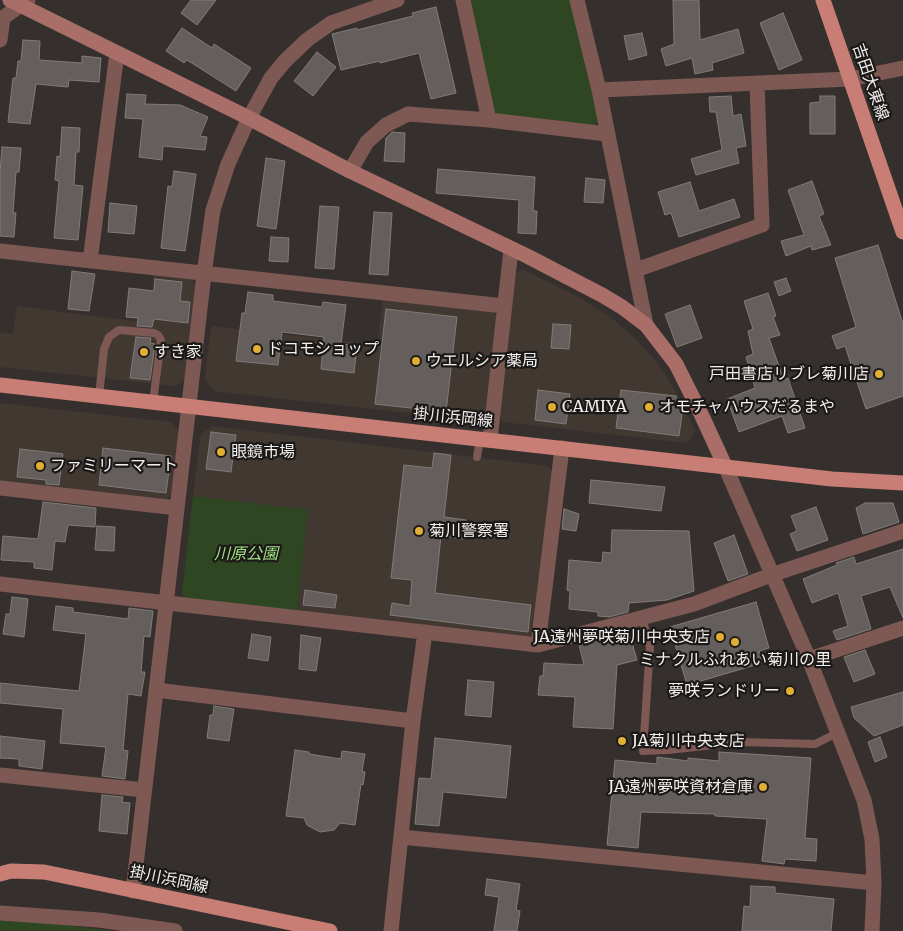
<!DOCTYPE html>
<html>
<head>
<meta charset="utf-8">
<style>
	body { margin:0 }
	canvas { display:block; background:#35302e }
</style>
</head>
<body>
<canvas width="903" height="931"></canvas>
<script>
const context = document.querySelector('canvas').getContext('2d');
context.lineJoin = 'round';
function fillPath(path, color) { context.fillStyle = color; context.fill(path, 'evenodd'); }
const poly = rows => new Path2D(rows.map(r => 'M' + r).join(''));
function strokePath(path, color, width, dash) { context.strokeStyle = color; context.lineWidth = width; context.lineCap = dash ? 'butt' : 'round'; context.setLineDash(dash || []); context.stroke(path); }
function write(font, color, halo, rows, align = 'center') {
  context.font = font + ' Merriweather,"Noto Sans JP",serif'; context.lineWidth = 4.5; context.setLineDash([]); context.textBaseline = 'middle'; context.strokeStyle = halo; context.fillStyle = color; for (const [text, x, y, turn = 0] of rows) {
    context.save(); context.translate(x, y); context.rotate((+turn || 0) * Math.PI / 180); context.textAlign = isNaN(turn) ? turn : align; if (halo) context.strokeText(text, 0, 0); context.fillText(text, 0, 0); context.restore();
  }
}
fillPath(poly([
	[522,269,575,295,609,316,636,339,659,365,678,395,695,431,687,443,503,422,497,415,514,274],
	[154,275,192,279,196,285,185,379,175,386,0,367,0,333,13,334,17,306,148,323],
	[383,300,493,311,498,319,487,415,480,421,214,391,205,379,211,326,377,345],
	[0,403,171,422,179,432,171,495,165,500,0,482],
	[213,426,548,466,552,472,533,634,526,637,297,610,308,510,193,496,201,434]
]), '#423832');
fillPath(poly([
	[471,0,572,0,598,121,593,127,500,116,494,112],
	[193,496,308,510,297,610,186,600,182,593],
	[0,921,43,922,111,931,0,931]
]), '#2e4722');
const building = poly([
	[191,0,216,0,197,25,181,13,191,0],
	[673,0,699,0,700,40,738,29,744,53,712,63,713,70,695,74,692,58,666,66,661,49,674,44,673,0],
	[436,7,456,93,431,99,419,53,380,63,380,61,341,70,332,34,357,28,357,30,413,16,412,13,436,7],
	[783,13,802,60,779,70,760,23,783,13],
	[182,28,212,48,214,44,251,68,236,91,187,60,184,63,166,51,182,28],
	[642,33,647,55,629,60,624,36,642,33],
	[23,40,40,41,39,60,82,63,82,56,101,58,99,82,69,80,68,87,36,84,30,124,8,122,13,78,16,78,18,61,21,61,23,40],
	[317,52,336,67,313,96,294,81,317,52],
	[127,94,146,95,145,104,180,105,208,117,200,136,207,137,205,150,163,146,162,160,139,157,143,119,125,118,127,94],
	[731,96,733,116,741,114,746,146,736,148,739,163,696,175,691,159,722,150,716,112,710,112,709,97,731,96],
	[820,96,835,96,835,134,810,134,810,103,820,102,820,96],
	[62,127,80,128,79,152,76,152,74,185,83,186,78,240,54,238,59,181,55,180,57,156,60,157,62,127],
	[392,132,405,133,404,162,384,161,386,138,392,132],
	[2,147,21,148,19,172,16,172,13,213,16,213,14,237,0,236,0,172,2,147],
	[266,158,285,161,276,229,257,226,266,158],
	[438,169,535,177,533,211,537,211,536,234,518,233,519,200,436,193,438,169],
	[174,171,196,174,185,251,161,248,168,186,172,187,174,171],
	[586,178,605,180,603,203,584,202,586,178],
	[812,181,824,214,819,216,831,245,812,250,811,246,786,256,781,241,804,235,788,190,812,181],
	[690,182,699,211,734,199,740,217,679,237,671,213,665,215,658,192,690,182],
	[110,203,137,206,134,234,108,232,110,203],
	[320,206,339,207,334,269,315,268,320,206],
	[374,212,392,213,388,275,369,274,374,212],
	[271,237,289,238,288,262,269,261,271,237],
	[878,245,903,324,903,396,866,409,845,346,837,349,832,336,856,327,835,258,878,245],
	[72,271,95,274,89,311,68,309,72,271],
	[786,278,791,291,779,296,774,282,786,278],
	[155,279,182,282,180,301,190,302,188,323,154,319,152,327,137,326,138,318,126,317,129,288,154,291,155,279],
	[248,292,273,295,273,301,322,307,323,302,346,305,341,344,357,346,354,373,321,369,324,337,282,332,278,365,236,361,242,313,245,313,248,292],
	[768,293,776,316,773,317,780,335,769,338,784,380,788,378,805,428,788,433,782,416,739,432,727,399,755,388,746,357,753,354,748,331,753,329,744,301,768,293],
	[690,305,702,338,677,347,665,314,690,305],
	[386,309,457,317,446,412,375,404,386,309],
	[553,324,571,325,569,349,551,348,553,324],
	[136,337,151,338,150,343,155,344,150,380,130,378,136,337],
	[538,390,570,394,566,424,535,420,538,390],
	[621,390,676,396,682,414,679,436,616,428,621,390],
	[211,432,236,435,231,472,206,469,211,432],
	[103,448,171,456,166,493,99,485,103,448],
	[20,449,63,454,59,485,46,484,46,480,17,477,20,449],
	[434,453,451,455,444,517,466,520,464,539,441,536,435,593,531,605,528,632,390,615,392,603,410,606,412,580,391,578,404,465,432,468,434,453],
	[591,480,665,487,661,511,589,503,591,480],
	[43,502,96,508,95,527,68,525,65,542,55,541,52,570,34,568,34,562,1,560,3,536,38,539,43,502],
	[865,503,893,503,899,522,863,534,856,508,865,503],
	[816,507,828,540,797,551,790,534,797,531,791,516,816,507],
	[564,509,579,514,576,531,562,529,564,509],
	[97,526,115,527,114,551,95,550,97,526],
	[612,530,689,531,694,591,667,600,629,603,628,612,609,617,598,616,598,612,569,609,570,591,567,590,569,560,602,563,603,552,611,553,612,530],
	[734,535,748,574,728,581,714,543,734,535],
	[903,549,903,618,890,587,861,596,871,629,837,640,833,631,848,626,838,593,812,603,803,579,837,565,836,563,854,557,856,564,903,549],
	[305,590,337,595,335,608,303,605,305,590],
	[12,597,28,599,24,637,3,634,6,614,10,614,12,597],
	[756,602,769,648,759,651,762,663,687,685,670,627,756,602],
	[56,606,73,608,73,612,128,619,129,608,153,611,150,637,144,636,141,672,145,672,141,696,128,694,123,750,128,751,125,779,102,776,106,747,60,743,63,709,0,703,0,683,79,691,86,634,53,630,56,606],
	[629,632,637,660,617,665,613,729,573,727,575,697,538,695,540,676,543,676,544,663,584,665,579,645,629,632],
	[252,634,271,637,268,661,248,658,252,634],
	[301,635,321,638,316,671,299,669,301,635],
	[865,650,875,674,854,682,844,657,865,650],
	[468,680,494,682,491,717,465,715,468,680],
	[903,692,903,725,874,736,854,718,851,707,903,692],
	[214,706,234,709,229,741,207,738,210,715,213,715,214,706],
	[0,736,45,741,42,769,19,766,19,759,0,758,0,736],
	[880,737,887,757,875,762,868,742,880,737],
	[435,738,511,746,506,798,443,792,439,826,415,824,419,778,431,779,435,738],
	[295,750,309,752,309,754,341,759,342,751,365,754,362,771,365,772,363,785,361,784,355,825,340,823,334,830,320,832,307,825,304,818,286,816,295,750],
	[719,752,811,758,805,838,817,839,816,861,785,859,784,864,762,861,767,819,715,816,715,814,641,812,638,848,607,845,615,760,657,764,657,757,688,761,688,758,719,761,719,752],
	[102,795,123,797,122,802,130,803,127,834,99,831,102,795],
	[487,879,520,884,516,910,520,911,517,931,494,931,499,897,485,895,487,879],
	[751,886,775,887,775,893,834,899,831,931,742,931,744,906,750,907,751,886]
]);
fillPath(building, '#645f5c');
strokePath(building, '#817b78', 1);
strokePath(poly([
	[99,396,104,349,109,337,119,330,154,333,158,335,161,340,153,402],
	[477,457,480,438],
	[642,617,650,647,643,751,668,750,741,742,815,744,837,733]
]), '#7e5954', 8);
strokePath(poly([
	[463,0,489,120],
	[577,0,599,90,646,325],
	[0,20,28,0],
	[0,40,3,18],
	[599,90,850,79,903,68],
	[350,171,367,142,386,125,408,114,489,120,607,134],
	[0,251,504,306],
	[90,261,117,53],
	[636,270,762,225,757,83],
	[490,440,511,249],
	[725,466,809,659,864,800,872,839,874,883,872,931],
	[0,488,177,508],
	[0,584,538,645,694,604,771,575,903,531],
	[538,645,562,448],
	[809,659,903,628],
	[156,690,413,721],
	[0,775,144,790],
	[401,837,874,883],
	[133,891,204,274,213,210,228,164,249,118,271,78,285,61,307,40,331,23,397,0],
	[0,913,99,920,175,931],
	[391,931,413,721,425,632]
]), '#7e5954', 15);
strokePath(poly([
	[10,0,249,118,350,171,527,256,602,295,622,307,646,325,676,364,702,416,725,466]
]), '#a86e67', 15);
strokePath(poly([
	[823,0,903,232],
	[0,385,832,479,903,483],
	[0,874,11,871,44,872,330,931]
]), '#c87e75', 15);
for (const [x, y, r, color] of [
	[257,349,5,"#e1af34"],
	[144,352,5,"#e1af34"],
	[416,361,5,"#e1af34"],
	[879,374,5,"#e1af34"],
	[552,407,5,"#e1af34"],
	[649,407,5,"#e1af34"],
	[221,452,5,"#e1af34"],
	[40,466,5,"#e1af34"],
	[419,531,5,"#e1af34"],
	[720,637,5,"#e1af34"],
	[735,642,5,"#e1af34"],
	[790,691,5,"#e1af34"],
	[622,741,5,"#e1af34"],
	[763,787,5,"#e1af34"]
]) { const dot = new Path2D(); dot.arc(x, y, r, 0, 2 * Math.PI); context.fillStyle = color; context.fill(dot); strokePath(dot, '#1b1918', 2); }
write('16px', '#f1eeec', '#1b1918', [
	["吉田大東線",870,82,71],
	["掛川浜岡線",453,418,6],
	["掛川浜岡線",169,880,12]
]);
write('16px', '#f1eeec', '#1b1918', [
	["ドコモショップ",267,349],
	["すき家",154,352],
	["ウエルシア薬局",426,361],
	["戸田書店リブレ菊川店",869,374,"right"],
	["CAMIYA",562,407],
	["オモチャハウスだるまや",659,407],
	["眼鏡市場",231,452],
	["ファミリーマート",50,466],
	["菊川警察署",429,531],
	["JA遠州夢咲菊川中央支店",710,637,"right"],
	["ミナクルふれあい菊川の里",735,660,"center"],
	["夢咲ランドリー",780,691,"right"],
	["JA菊川中央支店",632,741],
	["JA遠州夢咲資材倉庫",753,787,"right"]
], 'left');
write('italic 16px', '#a0df80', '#1b1918', [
	["川原公園",246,554]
]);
</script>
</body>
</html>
